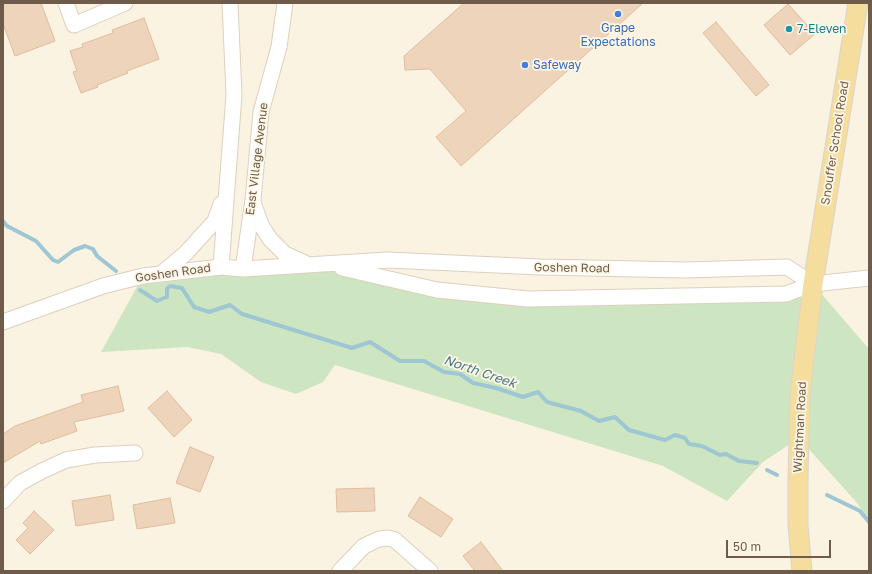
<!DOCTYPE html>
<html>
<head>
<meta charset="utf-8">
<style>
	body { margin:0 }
	#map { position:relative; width:872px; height:574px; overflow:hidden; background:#faf3e1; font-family:"Golos Text",sans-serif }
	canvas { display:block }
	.frame { position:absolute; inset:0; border:4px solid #6f5b4a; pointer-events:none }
	.scale { position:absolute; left:726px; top:540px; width:105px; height:18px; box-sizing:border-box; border:2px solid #6f5b4a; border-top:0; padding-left:5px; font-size:12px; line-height:14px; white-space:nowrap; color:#6f5b4a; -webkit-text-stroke:3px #fef7e6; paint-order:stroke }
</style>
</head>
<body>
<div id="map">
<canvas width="872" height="574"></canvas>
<div class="frame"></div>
<div class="scale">50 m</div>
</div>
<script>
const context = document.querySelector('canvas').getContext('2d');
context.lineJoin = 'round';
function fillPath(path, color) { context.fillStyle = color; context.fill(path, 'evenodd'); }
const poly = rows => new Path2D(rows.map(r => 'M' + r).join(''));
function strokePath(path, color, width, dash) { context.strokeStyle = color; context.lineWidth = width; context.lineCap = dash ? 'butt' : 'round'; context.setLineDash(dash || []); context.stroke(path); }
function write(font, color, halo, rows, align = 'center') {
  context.font = font + ' "Golos Text",sans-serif'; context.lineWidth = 3.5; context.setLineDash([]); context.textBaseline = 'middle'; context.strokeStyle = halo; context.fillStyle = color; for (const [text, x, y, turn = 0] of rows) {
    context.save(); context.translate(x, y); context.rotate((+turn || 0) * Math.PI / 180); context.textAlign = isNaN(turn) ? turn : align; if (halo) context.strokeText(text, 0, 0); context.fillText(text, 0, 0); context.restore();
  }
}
fillPath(poly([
	[306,264,437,290,723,297,813,284,869,349,869,521,857,503,799,438,763,462,727,501,663,466,335,365,323,382,296,394,261,382,221,354,187,347,101,352,143,276]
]), '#cde6c1');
strokePath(poly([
	[3,221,7,226,36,241,53,260,58,262,74,250,85,246,93,249,97,256,116,271],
	[140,290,157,301,167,297,167,289,170,286,182,288,194,307,209,312,230,305,242,314,352,348,370,342,400,361,424,361,444,372,460,374,473,383,496,388,523,397,538,392,547,402,581,411,599,421,615,417,629,430,665,440,675,435,685,438,689,444,702,446,720,455,726,454,739,461,757,463],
	[767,470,777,475],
	[827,495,860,511,869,522]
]), '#9ec6d3', 4);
const building = poly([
	[3,3,41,3,55,41,15,56,3,24,3,3],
	[464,3,643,3,461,166,436,137,466,111,430,69,405,70,404,56,464,3],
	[788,4,815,34,790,55,764,25,788,4],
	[144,18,159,59,127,71,128,73,97,85,98,87,81,93,73,72,77,71,70,51,83,47,82,44,113,33,112,30,144,18],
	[716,22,769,85,756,96,703,33,716,22],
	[118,386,124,411,74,422,77,431,41,444,40,441,3,463,3,434,15,426,83,402,81,395,118,386],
	[167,391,192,420,174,437,148,408,167,391],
	[190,447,214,457,200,492,176,483,190,447],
	[374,488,375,511,337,512,336,489,374,488],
	[110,495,114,520,76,526,72,501,110,495],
	[420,497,453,519,441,537,408,516,420,497],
	[170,498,175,523,137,529,133,505,170,498],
	[34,511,54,530,30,554,16,540,28,528,23,523,34,511],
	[481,542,503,571,475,571,463,556,481,542]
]);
fillPath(building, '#eed4ba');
strokePath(building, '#dfbc9c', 1);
const minor = poly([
	[66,3,74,25,125,3],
	[253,202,261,225,270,239,285,254,305,263],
	[221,267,234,95,230,3],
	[342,268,437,290,528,299,786,294,813,284,869,278],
	[243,269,253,200,261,112,279,47,285,3],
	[161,274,186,253,215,221,221,204],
	[3,322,103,286,143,276,221,267,243,269,387,260,540,267,685,270,787,267,813,284],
	[3,501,20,483,42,471,66,460,95,455,135,453],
	[340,571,364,546,379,539,388,538,395,540,430,571]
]);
const major = poly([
	[802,571,798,525,798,480,800,393,813,284,858,3]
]);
strokePath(minor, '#ddd0be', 17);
strokePath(major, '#dad4d0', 21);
strokePath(minor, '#fff', 15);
strokePath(major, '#f5dd9d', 19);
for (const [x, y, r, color] of [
	[618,14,4,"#3f7fe0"],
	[789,29,4,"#0f9aa8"],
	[525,65,4,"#3f7fe0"]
]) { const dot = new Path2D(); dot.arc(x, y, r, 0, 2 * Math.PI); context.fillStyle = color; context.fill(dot); strokePath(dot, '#fef7e6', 1.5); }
write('12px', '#366cbe', '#fef7e6', [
	["Grape",618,28],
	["Expectations",618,42],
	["Safeway",533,65,"left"]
]);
write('12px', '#0d838f', '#fef7e6', [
	["7-Eleven",797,29]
], 'left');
write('12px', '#6f5b4a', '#fef7e6', [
	["Snouffer School Road",835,143,-81],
	["East Village Avenue",257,159,-83],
	["Goshen Road",572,268,1],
	["Goshen Road",173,273,-8],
	["Wightman Road",800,427,-87]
]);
write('italic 13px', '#497888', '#fef7e6', [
	["North Creek",480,372,19]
]);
</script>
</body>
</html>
